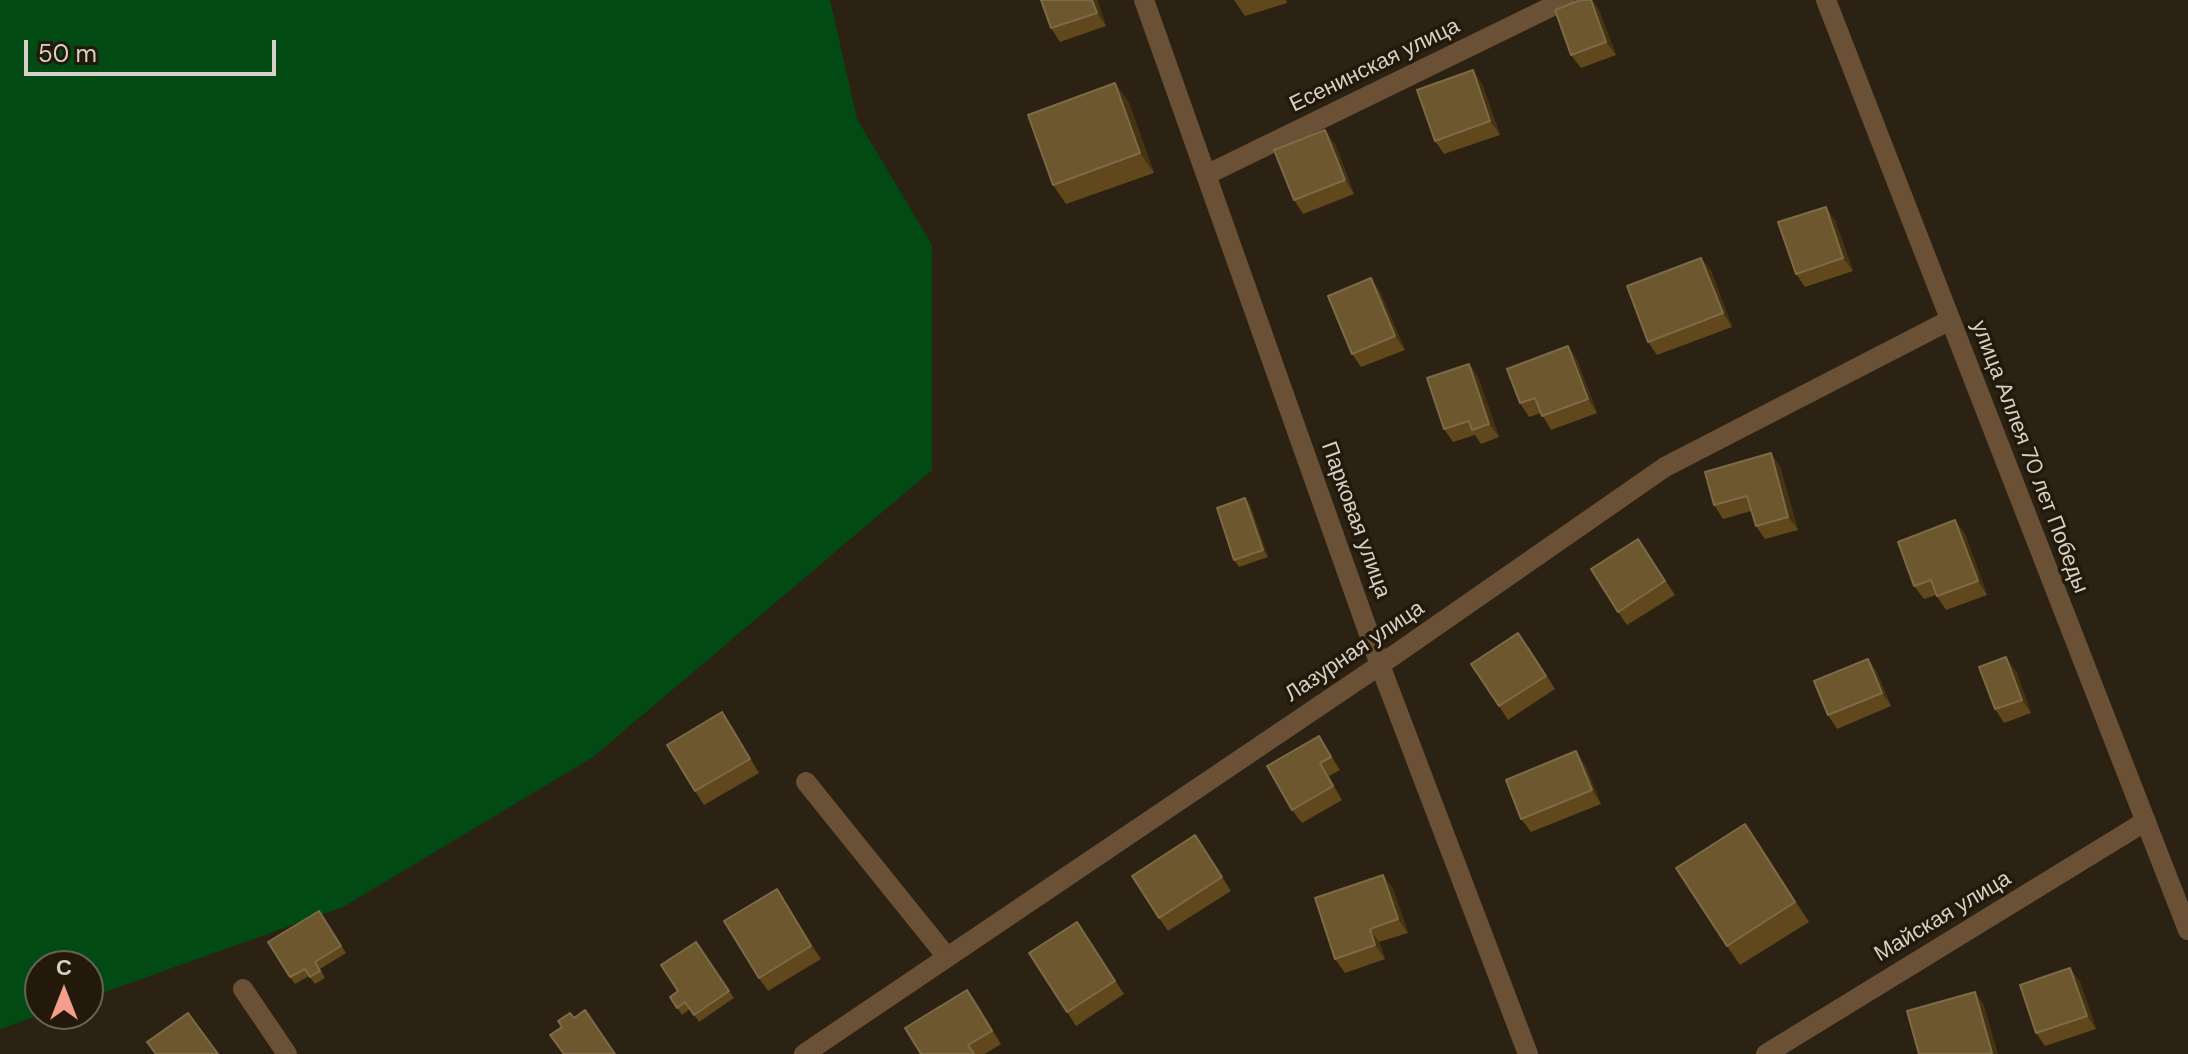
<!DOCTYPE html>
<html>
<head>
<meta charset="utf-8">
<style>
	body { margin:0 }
	#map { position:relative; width:2188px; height:1054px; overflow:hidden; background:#2c2214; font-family:"DM Sans",sans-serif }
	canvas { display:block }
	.north { position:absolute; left:24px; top:950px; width:80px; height:80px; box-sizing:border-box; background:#22190a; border:2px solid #6a6256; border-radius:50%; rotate:0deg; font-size:22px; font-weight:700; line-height:32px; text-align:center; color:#d7d0c7 }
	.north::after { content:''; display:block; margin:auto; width:28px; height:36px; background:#f49d8b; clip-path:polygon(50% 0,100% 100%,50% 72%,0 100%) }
	.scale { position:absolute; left:24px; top:40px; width:252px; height:36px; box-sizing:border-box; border:4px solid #d7d0c7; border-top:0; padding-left:10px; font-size:24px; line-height:28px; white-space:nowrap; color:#d7d0c7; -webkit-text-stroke:6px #22190a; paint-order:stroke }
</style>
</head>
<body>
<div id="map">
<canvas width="2188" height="1054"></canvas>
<div class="north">С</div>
<div class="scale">50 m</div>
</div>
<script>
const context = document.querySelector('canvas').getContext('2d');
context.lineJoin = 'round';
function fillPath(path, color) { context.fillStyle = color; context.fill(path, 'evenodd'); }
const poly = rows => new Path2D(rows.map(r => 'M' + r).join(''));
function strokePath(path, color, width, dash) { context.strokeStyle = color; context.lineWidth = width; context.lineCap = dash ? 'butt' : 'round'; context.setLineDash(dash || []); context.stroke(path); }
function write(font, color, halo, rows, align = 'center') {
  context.font = font + ' "DM Sans",sans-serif'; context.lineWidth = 7; context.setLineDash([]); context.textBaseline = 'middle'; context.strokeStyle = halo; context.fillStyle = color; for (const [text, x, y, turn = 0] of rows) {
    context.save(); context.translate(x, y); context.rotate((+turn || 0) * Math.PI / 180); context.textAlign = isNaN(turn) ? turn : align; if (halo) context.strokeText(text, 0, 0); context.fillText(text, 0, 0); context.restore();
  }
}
fillPath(poly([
	[0,0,830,0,857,119,932,245,932,470,593,757,343,907,88,998,88,966,40,966,43,1014,0,1029]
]), '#014a14');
strokePath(poly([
	[806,782,947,957],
	[243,989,287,1054]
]), '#6a5136', 20);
strokePath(poly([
	[1144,0,1380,665,1528,1054],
	[1826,0,2188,930],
	[1206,175,1565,0],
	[804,1054,1380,665,1665,467,1950,320],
	[1766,1054,2146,821]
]), '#6a5136', 20);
fillPath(poly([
	[1097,0,1106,26,1060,42,1051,28],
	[1234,0,1286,0,1287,3,1245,16],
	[1580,0,1592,0,1599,10,1616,55,1581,68,1571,55],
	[1115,83,1129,103,1154,173,1066,204,1053,185],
	[1482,84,1500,135,1444,154,1435,141],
	[1335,144,1354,194,1303,214,1294,200],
	[1835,220,1853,271,1805,287,1796,274],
	[1701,258,1711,271,1732,327,1657,355,1648,342],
	[1380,292,1405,350,1361,367,1352,354],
	[1568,346,1577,360,1597,413,1551,430,1541,413,1529,417,1520,403],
	[1469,364,1478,377,1499,437,1481,444,1475,435,1453,442,1444,429],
	[1771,453,1780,467,1798,530,1765,539,1756,526,1751,511,1723,519,1714,505],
	[1245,498,1250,505,1268,557,1239,567,1234,560],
	[1955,520,1965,534,1987,595,1946,610,1936,595,1924,599,1914,586],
	[1647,552,1675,595,1627,625,1618,612],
	[1528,646,1555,689,1508,720,1499,706],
	[1868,659,1877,673,1891,706,1837,729,1828,715],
	[2016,671,2031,713,2004,723,1995,709],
	[732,726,759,773,704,805,695,791],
	[1328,750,1340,770,1329,776,1342,800,1302,823,1292,810,1267,766],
	[1585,765,1601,804,1531,832,1521,819],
	[1759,843,1809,922,1740,965,1727,946],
	[1204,849,1231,891,1168,931,1159,918],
	[1383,875,1393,889,1408,933,1379,942,1385,959,1345,973,1335,959],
	[786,903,821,959,768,991,759,978],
	[324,918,346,953,320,969,325,978,315,984,309,976,295,984,290,977],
	[1077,922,1124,994,1076,1026,1067,1012],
	[696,942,734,998,699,1022,690,1009,682,1015,670,997,678,991],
	[2070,968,2080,982,2096,1029,2045,1046,2036,1033],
	[977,1003,1001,1044,985,1054,921,1054]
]), '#60481c');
fillPath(poly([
	[1092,0,1097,0,1106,26,1097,13],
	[1591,0,1599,10,1616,55,1606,42],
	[1473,70,1482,84,1500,135,1490,121],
	[1115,83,1129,103,1154,173,1140,153],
	[1325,130,1335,144,1354,194,1345,180],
	[1826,207,1835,220,1853,271,1843,258],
	[1701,258,1711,271,1732,327,1723,313],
	[1371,278,1380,292,1405,350,1395,336],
	[1568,346,1577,360,1597,413,1588,399],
	[1469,364,1478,377,1499,437,1489,424],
	[1771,453,1780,467,1798,530,1788,517],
	[1245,498,1250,505,1268,557,1263,550],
	[1955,520,1965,534,1987,595,1978,581],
	[2006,657,2016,671,2031,713,2022,700],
	[1868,659,1877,673,1891,706,1882,693],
	[722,712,732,726,759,773,750,759],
	[1319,736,1328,750,1340,770,1331,757],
	[1576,751,1585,765,1601,804,1592,790],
	[1320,763,1329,776,1342,800,1333,786],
	[1745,824,1759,843,1809,922,1795,902],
	[1383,875,1393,889,1408,933,1398,919],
	[777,889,786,903,821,959,811,946],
	[1370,929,1379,942,1385,959,1375,945],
	[2070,968,2080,982,2096,1029,2087,1016],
	[967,990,977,1003,1001,1044,992,1031],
	[1975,992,1984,1005,1998,1054,1993,1054,1992,1053]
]), '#463311');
const building = poly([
	[1041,0,1092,0,1097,13,1051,28,1041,0],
	[1580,0,1591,0,1606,42,1571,55,1555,10,1580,0],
	[1473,70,1490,121,1435,141,1417,90,1473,70],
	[1115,83,1140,153,1053,185,1028,115,1115,83],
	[1325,130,1345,180,1294,200,1274,150,1325,130],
	[1826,207,1843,258,1796,274,1778,222,1826,207],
	[1701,258,1723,313,1648,342,1627,286,1701,258],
	[1371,278,1395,336,1352,354,1328,296,1371,278],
	[1568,346,1588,399,1542,416,1535,398,1520,403,1507,369,1568,346],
	[1469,364,1489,424,1472,430,1469,421,1444,429,1427,378,1469,364],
	[1771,453,1788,517,1756,526,1747,496,1714,505,1705,472,1771,453],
	[1245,498,1263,550,1234,560,1217,508,1245,498],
	[1955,520,1978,581,1937,596,1931,580,1914,586,1898,542,1955,520],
	[1638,539,1665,581,1618,612,1591,569,1638,539],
	[1518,633,1546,676,1499,706,1471,664,1518,633],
	[2006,657,2022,700,1995,709,1979,667,2006,657],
	[1868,659,1882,693,1828,715,1814,681,1868,659],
	[722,712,750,759,695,791,667,745,722,712],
	[1319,736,1331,757,1320,763,1333,786,1292,810,1267,766,1319,736],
	[1576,751,1592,790,1521,819,1506,780,1576,751],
	[1745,824,1795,902,1727,946,1676,868,1745,824],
	[1195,835,1222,877,1159,918,1132,876,1195,835],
	[1383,875,1398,919,1370,929,1375,945,1335,959,1315,898,1383,875],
	[777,889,811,946,759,978,724,921,777,889],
	[319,911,341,946,315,962,320,971,310,977,305,969,290,977,268,942,319,911],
	[1077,922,1115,981,1067,1012,1029,953,1077,922],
	[696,942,729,991,694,1015,685,1002,677,1008,670,997,678,991,661,965,696,942],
	[2070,968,2087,1016,2036,1033,2020,985,2070,968],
	[967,990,992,1031,968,1045,974,1054,921,1054,905,1028,967,990],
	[1975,992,1992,1053,1987,1054,1919,1054,1907,1011,1975,992],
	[585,1010,615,1054,564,1054,550,1035,562,1027,558,1021,570,1013,574,1018,585,1010],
	[188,1013,218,1054,156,1054,147,1042,188,1013]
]);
fillPath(building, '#6d572e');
strokePath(building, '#7d6a46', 2);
write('22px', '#d7d0c7', '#22190a', [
	["Есенинская улица",1375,66,-26],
	["улица Аллея 70 лет Победы",2029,457,69],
	["Парковая улица",1355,520,70],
	["Лазурная улица",1355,652,-34],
	["Майская улица",1943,917,-31]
]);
</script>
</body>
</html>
